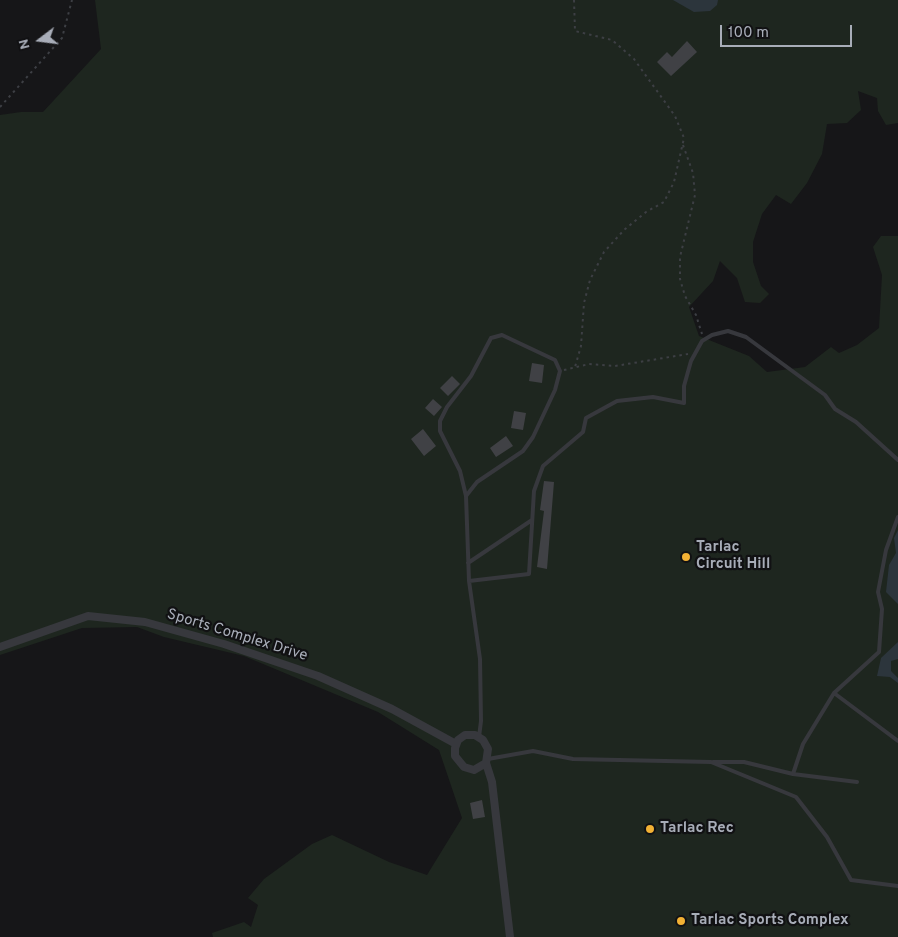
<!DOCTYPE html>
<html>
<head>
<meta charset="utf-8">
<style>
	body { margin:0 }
	#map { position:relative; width:898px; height:937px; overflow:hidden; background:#161618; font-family:Overpass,sans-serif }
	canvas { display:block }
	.north { position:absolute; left:15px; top:15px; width:50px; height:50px; -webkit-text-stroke:4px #111113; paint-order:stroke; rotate:255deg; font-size:14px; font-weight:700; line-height:20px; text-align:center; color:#a8adb8 }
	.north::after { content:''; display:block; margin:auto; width:18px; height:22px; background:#a8adb8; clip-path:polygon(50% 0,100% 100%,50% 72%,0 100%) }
	.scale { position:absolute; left:720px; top:25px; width:132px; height:22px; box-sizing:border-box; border:2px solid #a8adb8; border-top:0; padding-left:6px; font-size:15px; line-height:18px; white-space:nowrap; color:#a8adb8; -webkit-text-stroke:4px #111113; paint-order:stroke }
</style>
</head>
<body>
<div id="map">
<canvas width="898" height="937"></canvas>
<div class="north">N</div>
<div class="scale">100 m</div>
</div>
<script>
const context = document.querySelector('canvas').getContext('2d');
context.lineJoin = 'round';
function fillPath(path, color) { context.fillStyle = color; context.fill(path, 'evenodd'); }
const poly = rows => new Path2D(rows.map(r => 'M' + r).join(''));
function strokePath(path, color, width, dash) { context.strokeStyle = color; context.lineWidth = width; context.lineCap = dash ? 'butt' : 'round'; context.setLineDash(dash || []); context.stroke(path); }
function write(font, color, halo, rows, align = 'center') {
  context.font = font + ' Overpass,sans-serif'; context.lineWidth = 4.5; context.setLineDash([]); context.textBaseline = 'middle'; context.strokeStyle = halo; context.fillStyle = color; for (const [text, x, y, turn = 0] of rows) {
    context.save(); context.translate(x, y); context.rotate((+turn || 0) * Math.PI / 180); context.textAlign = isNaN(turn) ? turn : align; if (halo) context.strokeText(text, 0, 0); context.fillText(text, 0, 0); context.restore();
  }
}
fillPath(poly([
	[95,0,898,0,898,123,886,125,878,111,877,98,858,91,861,110,847,123,827,124,822,154,807,183,791,204,776,195,762,214,753,242,753,262,761,286,769,294,760,303,745,302,737,278,720,261,713,281,689,307,699,336,749,356,767,372,805,367,831,347,839,353,857,345,879,328,882,275,873,247,881,236,898,236,898,937,213,937,212,933,244,922,251,927,258,905,248,898,264,879,312,844,332,835,389,862,427,875,462,818,439,750,378,712,244,656,164,637,137,627,82,628,0,655,0,115,21,112,43,112,101,49]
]), '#1e261f');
fillPath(poly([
	[673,0,718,0,717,5,710,11,694,12],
	[898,530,898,604,886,592,889,565,896,553,894,538],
	[898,642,898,659,891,661,891,671,898,678,898,683,890,677,877,676,881,658]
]), '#2c353c');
fillPath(poly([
	[687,41,697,52,671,76,657,62,667,52,672,57],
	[532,363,544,365,542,383,529,381],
	[452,376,460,384,448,396,440,388],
	[433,399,442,407,434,416,425,408],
	[514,411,526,413,523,430,511,428],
	[423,429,436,446,424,456,411,439],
	[506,436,513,446,496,457,490,448],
	[544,481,554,482,547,569,537,567,544,511,540,510],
	[482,800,485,817,473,819,470,803]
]), '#404145');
strokePath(poly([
	[574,0,575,31,612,40,634,59,675,116,684,138,674,182,664,202,646,212,624,230,604,252,590,280,584,303,581,346,575,367],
	[0,107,62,38,72,0],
	[683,145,693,173,695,195,680,257,680,279,685,296,696,315,702,334],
	[564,370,589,364,615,366,688,354]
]), '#3d3f44', 2, [2.5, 4]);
strokePath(poly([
	[466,496,477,482,523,451,533,437,555,390,560,371,555,360,502,335,491,338,471,376,447,407,440,421,440,431,460,471,466,496,469,581,480,659,481,721,479,737],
	[468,563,532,520],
	[469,581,529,574,534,491,543,466,583,432,586,418,617,401,653,397,684,403,684,386,691,361,702,341,712,335,728,331,746,337,825,395,835,409,856,422,898,460],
	[834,693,898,741],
	[488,759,533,751,573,759,711,762,796,797,827,837,851,880,898,886],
	[713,762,744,762,793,774,857,782],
	[793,774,803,744,834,693,879,652,882,609,878,592,886,550,898,517]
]), '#37383d', 4);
strokePath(poly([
	[0,647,88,616,145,622,224,644,318,676,392,709,456,744],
	[486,763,474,770,464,767,455,756,455,748,458,740,465,735,475,735,483,740,488,749,486,763,492,782,510,937]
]), '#37383d', 8);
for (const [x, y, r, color] of [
	[686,557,5,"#f2b134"],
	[650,829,5,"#f2b134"],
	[681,921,5,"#f2b134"]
]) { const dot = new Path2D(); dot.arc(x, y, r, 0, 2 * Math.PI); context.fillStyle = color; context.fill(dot); strokePath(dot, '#111113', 2); }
write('bold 15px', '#a8adb8', '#111113', [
	["Tarlac",696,548],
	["Circuit Hill",696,565],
	["Tarlac Rec",660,829],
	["Tarlac Sports Complex",691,921]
], 'left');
write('15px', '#a8adb8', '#111113', [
	["Sports Complex Drive",237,636,17]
]);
</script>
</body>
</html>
